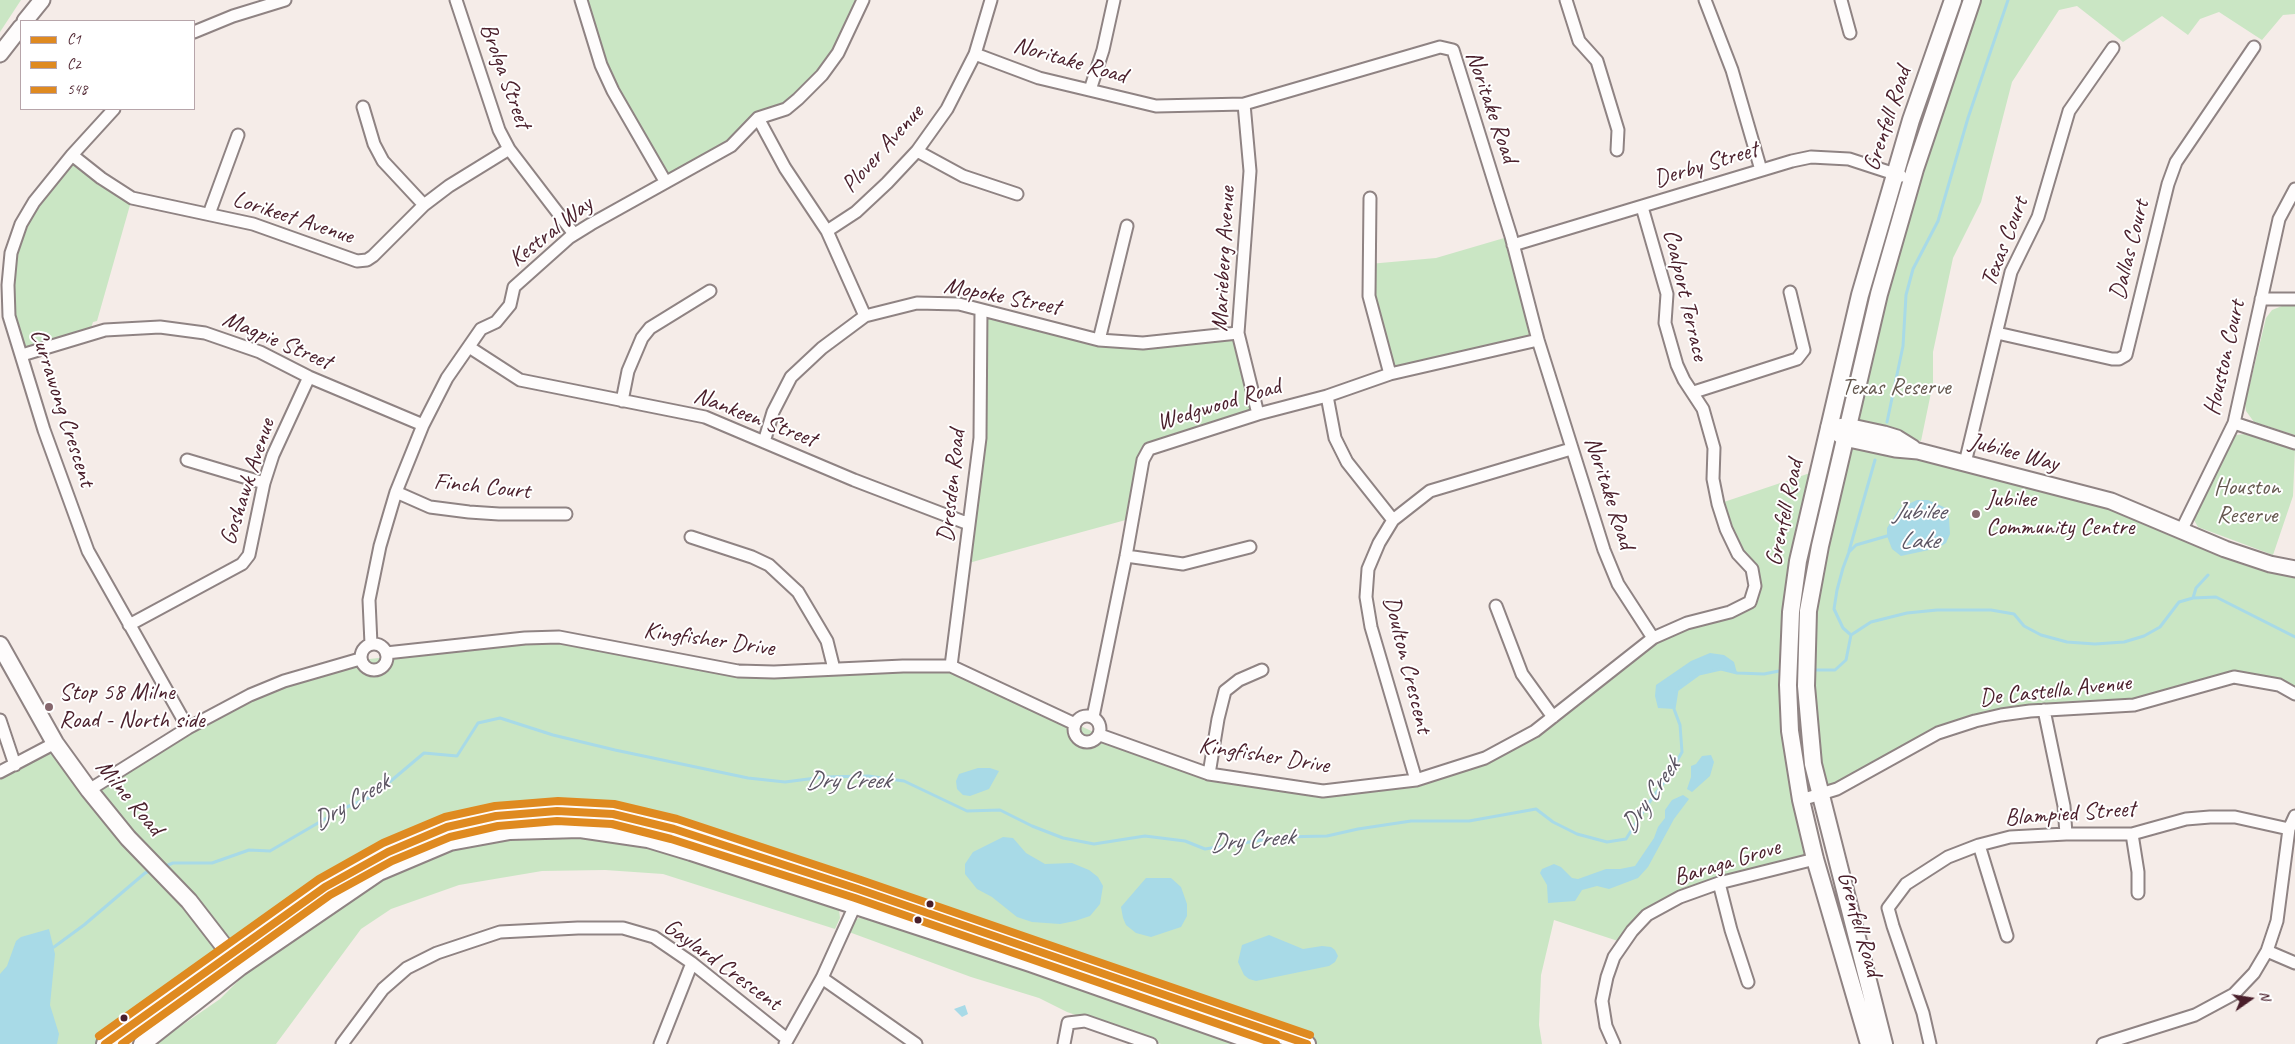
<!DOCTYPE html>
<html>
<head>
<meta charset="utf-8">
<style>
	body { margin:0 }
	#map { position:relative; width:2295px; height:1044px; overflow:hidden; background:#f5ece8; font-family:Caveat,sans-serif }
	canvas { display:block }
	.legend { position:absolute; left:20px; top:20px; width:175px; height:90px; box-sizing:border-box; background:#fff; border:1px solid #b7a5aa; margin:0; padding:6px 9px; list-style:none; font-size:15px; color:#4a1f2b }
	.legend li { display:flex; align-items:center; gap:10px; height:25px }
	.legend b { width:25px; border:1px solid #b7a5aa }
	.north { position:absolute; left:2225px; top:974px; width:50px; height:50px; -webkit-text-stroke:4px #fff; paint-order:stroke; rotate:77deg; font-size:14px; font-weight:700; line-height:20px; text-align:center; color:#4a1f2b }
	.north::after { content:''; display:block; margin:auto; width:18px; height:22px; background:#4a1f2b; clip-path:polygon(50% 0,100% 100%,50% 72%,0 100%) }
</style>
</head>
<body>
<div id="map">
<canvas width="2295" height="1044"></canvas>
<ul class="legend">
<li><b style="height:6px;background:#df8a20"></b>C1</li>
<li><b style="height:6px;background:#df8a20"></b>C2</li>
<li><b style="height:6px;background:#df8a20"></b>548</li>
</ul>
<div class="north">N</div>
</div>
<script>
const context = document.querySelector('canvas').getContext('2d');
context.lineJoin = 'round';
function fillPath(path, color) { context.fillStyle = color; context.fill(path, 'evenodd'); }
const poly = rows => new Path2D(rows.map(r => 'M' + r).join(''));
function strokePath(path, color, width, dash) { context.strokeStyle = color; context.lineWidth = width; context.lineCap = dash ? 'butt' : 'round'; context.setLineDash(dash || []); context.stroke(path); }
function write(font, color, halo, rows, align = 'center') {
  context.font = font + ' Caveat,sans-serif'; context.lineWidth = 4; context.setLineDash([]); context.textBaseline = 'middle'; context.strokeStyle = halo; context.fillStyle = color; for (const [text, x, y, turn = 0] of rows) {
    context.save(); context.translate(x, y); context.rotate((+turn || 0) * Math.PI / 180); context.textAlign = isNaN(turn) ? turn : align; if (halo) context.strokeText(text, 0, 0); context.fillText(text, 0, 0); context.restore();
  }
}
fillPath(poly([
	[0,0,21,0,0,32],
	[581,0,863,0,852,26,798,99,665,181,613,91],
	[1978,0,2295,0,2295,14,2283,15,2262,40,2219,12,2200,19,2188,35,2162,16,2123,42,2077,6,2059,10,2012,82,1981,202,1953,258,1933,352,1933,383,1921,441,1859,425,1854,422,1883,298,1917,181],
	[72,155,132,198,97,321,93,322,89,334,22,355,8,285,21,224],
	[1511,236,1538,340,1390,374,1369,296,1369,264,1436,258],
	[2282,306,2295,306,2295,435,2254,422,2246,411,2245,404,2266,318,2272,310],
	[981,310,1099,340,1238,333,1258,414,1149,449,1133,518,965,564,980,438],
	[2245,434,2295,449,2293,496,2273,555,2198,527,2194,520,2195,512,2230,442,2236,435],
	[1844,438,2111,501,2295,569,2295,694,2233,677,2154,700,2051,710,1938,733,1819,795,1806,651],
	[1819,470,1810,507,1788,698,1815,859,1719,883,1647,915,1624,943,1554,920,1541,975,1539,1025,1542,1044,1308,1044,613,814,496,816,388,852,105,1044,0,1044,0,772,55,743,89,790,188,728,284,681,361,660,559,637,738,671,951,666,1100,735,1209,774,1323,791,1416,780,1485,758,1553,717,1653,638,1750,602,1755,586,1718,504],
	[579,833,646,843,839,909,840,918,835,929,663,874,605,870,542,871,459,885,391,909,361,929,276,1044,155,1044,220,999,246,973,382,876,441,852,515,835],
	[862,916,1248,1044,1161,1044,1067,1012,1039,998,971,977,849,932,854,921]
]), '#cae6c4');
fillPath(poly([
	[1917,500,1928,500,1946,508,1949,519,1950,534,1946,543,1938,548,1901,556,1892,549,1887,536,1887,528,1900,508],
	[1710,653,1724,655,1734,662,1737,673,1721,669,1699,674,1678,690,1674,709,1658,708,1655,696,1656,685,1691,661],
	[1711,755,1714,762,1710,776,1692,792,1687,789,1691,777,1691,766,1696,764,1702,756],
	[978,768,990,768,999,771,989,789,970,796,963,795,957,789,956,781,959,774],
	[1683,795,1689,799,1674,819,1648,867,1638,878,1609,889,1597,886,1582,890,1575,901,1548,903,1547,885,1540,873,1542,869,1554,864,1561,867,1572,878,1578,879,1606,869,1620,869,1635,866,1654,838,1658,827,1665,818,1665,810,1672,800],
	[1003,837,1013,838,1026,853,1045,864,1072,863,1089,870,1098,877,1103,886,1100,904,1090,916,1075,921,1060,924,1032,922,1017,917,992,897,977,889,965,874,965,864,973,852],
	[1146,878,1171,878,1181,887,1187,904,1187,916,1181,927,1151,937,1136,933,1126,925,1123,918,1121,907],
	[49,929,55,954,50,1005,59,1034,57,1044,0,1044,0,974,7,966,16,941,21,937],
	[1269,935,1303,949,1322,946,1331,947,1335,950,1338,956,1335,962,1329,966,1256,981,1249,979,1244,975,1238,962,1242,945],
	[965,1005,968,1014,962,1017,954,1009]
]), '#a8dae7');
strokePath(poly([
	[1887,422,1903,346,1906,295,1913,269,1938,221,1968,118,2008,0],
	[1849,551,1875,460],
	[2193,598,2196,588,2208,575],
	[1851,635,1843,628,1834,609,1837,590,1843,568,1849,552,1856,545,1887,536],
	[1812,670,1835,670,1846,660,1851,635,1871,622,1907,613,1937,610,1991,610,2014,614,2024,626,2041,635,2067,642,2095,644,2124,642,2144,636,2160,627,2179,602,2193,598,2216,597,2295,637],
	[163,867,173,863,212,863,249,850,270,851,342,809,373,796,424,753,457,756,478,723,500,718,553,735,615,750,748,778,785,782,824,777,868,776,904,781,967,811,1000,810,1032,826,1063,838,1094,844,1145,836,1185,841,1205,849,1281,837,1327,836,1358,829,1411,821,1469,821,1536,809,1553,822,1577,834,1607,842,1626,839,1648,804,1668,777,1682,752,1680,725,1674,709,1677,690,1699,674,1721,669,1737,673,1764,674,1784,670],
	[54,947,84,925,145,873,152,870]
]), '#a8dae7', 3);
const minor = poly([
	[456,0,499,130,509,149,574,234],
	[581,0,601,65,613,91,665,181],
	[1566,0,1579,41,1597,61,1618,130,1617,150],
	[1705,0,1732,70,1761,170],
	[1841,0,1850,33],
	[194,32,233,16,285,0],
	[975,54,1039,78,1156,106,1244,104,1440,47,1453,50,1511,236,1538,340,1604,550,1618,584,1653,638],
	[1090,90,1103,50,1114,0],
	[1244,104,1250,171,1238,333,1258,414],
	[363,107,374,144,383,161,424,205],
	[114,109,72,155,34,202,21,224,11,253,8,285,9,316,44,430,88,551,188,728],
	[758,118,785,168,827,231,865,316],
	[917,151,963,176,1017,194],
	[72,155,101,178,132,198,253,224,357,261,367,260,373,256,424,205,449,186,509,149],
	[1370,198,1369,296,1390,374],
	[209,214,238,135],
	[827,231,856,212,887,183,917,151,947,109,975,54,991,0],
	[1513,245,1792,161,1811,157,1849,159,1901,176],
	[2261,299,2295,299],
	[1997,333,2112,359,2119,359,2126,355,2168,184,2176,162,2254,47],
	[1099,340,1127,226],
	[469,347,520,380,705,417,854,480,969,524],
	[22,355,105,330,160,327,205,333,260,352,309,377,423,425],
	[1694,392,1797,359,1804,350,1790,292],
	[1327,396,1335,438,1347,462,1393,520],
	[622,401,628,371,642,338,650,328,710,291],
	[2234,423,2295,443],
	[764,442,773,412,791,377,822,348,865,316,917,303,959,304,1099,340,1143,343,1238,333],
	[187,460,264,483],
	[1965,463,2011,272,2038,217,2069,111,2113,48],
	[396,492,430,507,469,512,499,514,566,514],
	[2181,531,2234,423,2279,219,2295,189],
	[691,537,752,557,769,565,798,592,827,641,834,669],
	[1126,556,1183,564,1250,547],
	[1496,606,1522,674,1553,717],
	[129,625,242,564,249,555,264,483,273,455,309,377],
	[371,644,369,600,380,546,396,492,423,425,447,378,481,329,496,322,510,305,514,287,570,237,591,224,731,146,758,118,786,109,798,99,822,75,838,53,863,0],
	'361 657a13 13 0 1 1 26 0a13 13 0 1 1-26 0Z',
	[386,653,525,638,559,637,738,671,774,672,903,666,951,666,1075,724],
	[951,666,980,438,981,310],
	[2044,710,2064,806,2066,834],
	'1074 729a13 13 0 1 1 26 0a13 13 0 1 1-26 0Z',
	[1093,717,1126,556,1143,460,1149,449,1258,414,1327,396,1390,374,1538,340],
	[0,720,15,765],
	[1100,735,1209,774,1323,791,1416,780,1485,758,1535,731,1653,638,1687,623,1730,612,1750,602,1755,586,1752,569,1738,554,1726,529,1718,504,1713,479,1714,448,1703,409,1684,380,1677,365,1665,323,1667,294,1642,207],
	[0,772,55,743],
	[1209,774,1218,719,1225,691,1239,680,1262,670],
	[1416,780,1371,627,1366,597,1368,569,1379,543,1393,520,1430,491,1571,449],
	[89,790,188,728,250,695,284,681,360,659],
	[1801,800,1837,789,1938,733,1975,721,2001,715,2030,711,2134,705,2234,677,2279,685,2295,694],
	[2132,834,2138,872,2138,893],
	[1979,845,2007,936],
	[1719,883,1731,930,1748,982],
	[2267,951,2295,963],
	[822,978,916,1044],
	[342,1044,383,989,407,968,437,953,500,932,578,928,623,928,654,937,692,963,787,1039],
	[660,1044,692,963],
	[785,1044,822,978,857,901],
	[1064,1044,1068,1023,1085,1021,1151,1044],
	[1614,1044,1606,1026,1602,1001,1607,977,1614,957,1632,931,1647,915,1680,897,1719,883,1815,859],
	[1930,1044,1923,1013,1893,926,1888,908,1906,884,1948,857,1979,845,2010,837,2066,834,2132,834,2186,819,2210,817,2235,817,2289,829],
	[2103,1044,2195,1015,2234,994,2254,973,2267,951,2277,921,2289,829,2295,816]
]);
const tertiary = poly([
	[25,21,42,0],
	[0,54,21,27],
	[1829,427,1844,438,1895,449,1918,451,2111,501,2225,549,2270,564,2295,569],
	[1836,427,1847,426,1884,434,1897,438,1913,448]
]);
const secondary = poly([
	[0,645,55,743,89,790,128,838,189,901,237,963],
	[105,1044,325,887,388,852,447,827,496,816,557,811,613,814,674,829,858,889,1307,1044],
	[142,1044,240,967,379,872,450,842,510,831,580,829,648,839,691,852,1030,963,1261,1044],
	[1869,1044,1815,859,1801,800,1790,731,1788,685,1791,612,1798,561,1860,295,1911,120,1953,0],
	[1884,1044,1813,764,1806,686,1808,611,1820,546,1879,294,1915,169,1972,0]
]);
strokePath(minor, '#8f8383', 15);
strokePath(tertiary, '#8f8383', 19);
strokePath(secondary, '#8f8383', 20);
strokePath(minor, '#fefcfc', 11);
strokePath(tertiary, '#fefcfc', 15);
strokePath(secondary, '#fefcfc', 16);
strokePath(poly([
	[105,1044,325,887,388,852,447,827,496,816,557,811,613,814,674,829,858,889,1307,1044]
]), '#df8a20', 8);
strokePath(poly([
	[122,1044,330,895,392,861,450,837,498,826,557,821,612,824,671,839,855,898,1276,1044]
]), '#df8a20', 8);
strokePath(poly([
	[99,1036,319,879,383,843,445,817,495,806,558,801,614,804,677,819,861,880,1310,1035]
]), '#df8a20', 8);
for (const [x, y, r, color] of [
	[1976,514,5,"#86676d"],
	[49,707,5,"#86676d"],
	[930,904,4.5,"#4a1f2b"],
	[918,920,4.5,"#4a1f2b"],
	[124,1018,4.5,"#4a1f2b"]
]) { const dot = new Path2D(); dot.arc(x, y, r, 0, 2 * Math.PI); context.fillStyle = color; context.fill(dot); strokePath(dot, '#fff', 2); }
write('24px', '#4a1f2b', '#fff', [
	["Noritake Road",1070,61,16],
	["Brolga Street",505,76,70],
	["Noritake Road",1491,107,71],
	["Grenfell Road",1888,119,-72],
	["Plover Avenue",883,149,-48],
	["Derby Street",1706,165,-17],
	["Lorikeet Avenue",293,218,18],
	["Kestral Way",551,232,-38],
	["Texas Court",2005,242,-69],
	["Dallas Court",2130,250,-76],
	["Marieberg Avenue",1224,259,-87],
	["Coalport Terrace",1685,295,77],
	["Mopoke Street",1002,297,11],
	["Magpie Street",277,341,23],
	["Houston Court",2225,358,-77],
	["Wedgwood Road",1219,405,-17],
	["Currawong Crescent",62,408,72],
	["Nankeen Street",755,418,21],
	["Jubilee Way",2014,453,15],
	["Goshawk Avenue",248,482,-72],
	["Dresden Road",952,486,-84],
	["Finch Court",482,487,6],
	["Noritake Road",1609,493,72],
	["Grenfell Road",1785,513,-78],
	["Kingfisher Drive",709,640,8],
	["Doulton Crescent",1407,665,76],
	["De Castella Avenue",2055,691,-6],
	["Kingfisher Drive",1264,756,9],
	["Milne Road",129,798,50],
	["Blampied Street",2070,814,-4],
	["Baraga Grove",1727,863,-17],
	["Grenfell Road",1859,924,74],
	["Gaylard Crescent",722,965,36]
]);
write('24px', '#665950', '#fff', [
	["Texas Reserve",1896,388],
	["Houston",2247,488],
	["Reserve",2247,516]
]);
write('24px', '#4a1f2b', '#fff', [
	["Jubilee",1986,500],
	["Community Centre",1986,528],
	["Stop 58 Milne",59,693],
	["Road - North side",59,721]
], 'left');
write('italic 25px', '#5c5563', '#fff', [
	["Jubilee",1919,512],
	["Lake",1919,541],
	["Dry Creek",848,781],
	["Dry Creek",1651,796,-55],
	["Dry Creek",351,803,-31],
	["Dry Creek",1252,841,-5]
]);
</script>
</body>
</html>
